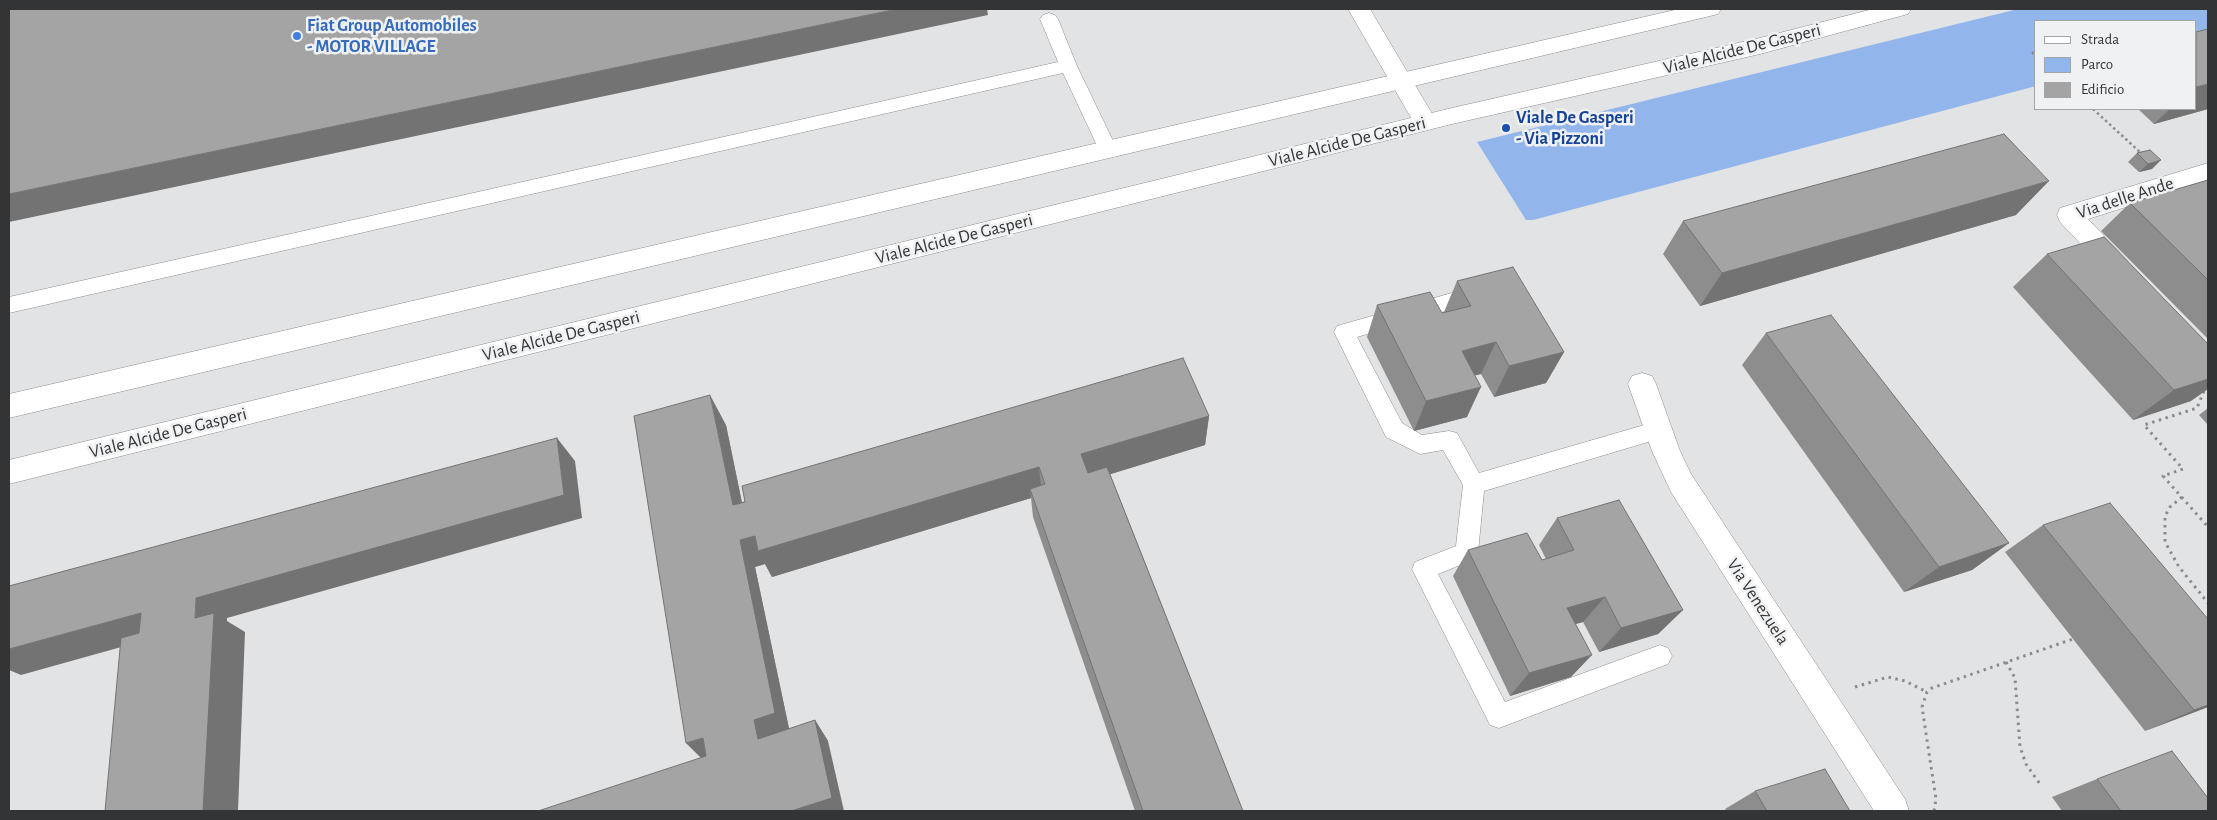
<!DOCTYPE html>
<html>
<head>
<meta charset="utf-8">
<style>
	body { margin:0 }
	#map { position:relative; width:2217px; height:820px; overflow:hidden; background:#e2e3e5; font-family:"Alegreya Sans",sans-serif }
	canvas { display:block }
	.frame { position:absolute; inset:0; border:10px solid #333435; pointer-events:none }
	.legend { position:absolute; left:2034px; top:20px; width:162px; height:90px; box-sizing:border-box; background:#f0f1f2; border:1px solid #a4a5a6; margin:0; padding:6px 9px; list-style:none; font-size:15px; color:#333435 }
	.legend li { display:flex; align-items:center; gap:10px; height:25px }
	.legend b { width:25px; border:1px solid #a4a5a6 }
</style>
</head>
<body>
<div id="map">
<canvas width="2217" height="820"></canvas>
<div class="frame"></div>
<ul class="legend">
<li><b style="height:6px;background:#fff"></b>Strada</li>
<li><b style="height:14px;background:#92b6ec"></b>Parco</li>
<li><b style="height:14px;background:#a5a4a5"></b>Edificio</li>
</ul>
</div>
<script>
const context = document.querySelector('canvas').getContext('2d');
context.lineJoin = 'round';
function fillPath(path, color) { context.fillStyle = color; context.fill(path, 'evenodd'); }
const poly = rows => new Path2D(rows.map(r => 'M' + r).join(''));
function strokePath(path, color, width, dash) { context.strokeStyle = color; context.lineWidth = width; context.lineCap = dash ? 'butt' : 'round'; context.setLineDash(dash || []); context.stroke(path); }
function write(font, color, halo, rows, align = 'center') {
  context.font = font + ' "Alegreya Sans",sans-serif'; context.lineWidth = 5; context.setLineDash([]); context.textBaseline = 'middle'; context.strokeStyle = halo; context.fillStyle = color; for (const [text, x, y, turn = 0] of rows) {
    context.save(); context.translate(x, y); context.rotate((+turn || 0) * Math.PI / 180); context.textAlign = isNaN(turn) ? turn : align; if (halo) context.strokeText(text, 0, 0); context.fillText(text, 0, 0); context.restore();
  }
}
fillPath(poly([
	[2018,9,2208,9,2208,40,2196,44,2196,21,2036,21,2036,86,1533,220,1526,220,1477,142]
]), '#92b6ec');
const lane = poly([
	[1049,13,1055,15,1058,19,1077,66,1117,149,1115,154,1108,156,1101,154,1063,73,9,313,9,297,1058,62,1040,19,1043,15,1049,13],
	[1476,286,1483,288,1486,294,1483,300,1357,337,1402,423,1422,435,1449,431,1457,433,1479,473,1658,421,1666,423,1669,430,1666,437,1658,439,1484,491,1478,552,1475,559,1438,574,1505,702,1660,645,1668,648,1672,656,1668,664,1499,728,1490,725,1412,569,1415,562,1456,546,1463,485,1443,450,1420,454,1386,437,1334,332,1337,326,1344,324,1476,286]
]);
const street = poly([
	[1348,9,1370,9,1437,122,1433,128,1425,130,1417,128,1348,9],
	[2208,163,2208,181,2088,219,2126,259,2130,266,2126,273,2117,276,2108,273,2060,222,2057,215,2060,208,2208,163],
	[1642,373,1652,376,1656,384,1680,451,1691,474,1905,799,1909,811,1874,811,1671,492,1652,451,1628,384,1632,376,1642,373]
]);
const primary = poly([
	[1679,9,1721,9,1718,14,1710,16,9,418,9,394,1679,9],
	[1873,9,1911,9,1908,14,1760,54,1452,124,9,484,9,460,1452,108,1760,38,1873,9]
]);
strokePath(lane, '#8c8d8e', 1);
strokePath(street, '#8c8d8e', 1);
strokePath(primary, '#8c8d8e', 1);
strokePath(poly([
	[2032,52,2036,56],
	[2093,109,2142,154]
]), '#8a8b8d', 2.5, [2.5, 3]);
strokePath(poly([
	[2204,391,2197,408,2144,425,2183,469,2163,476,2208,527],
	[2182,497,2170,507,2165,516,2165,542,2179,567,2208,603],
	[2006,662,2015,678,2020,747,2026,764,2040,784],
	[1855,687,1888,677,1905,681,1927,692],
	[1934,811,1936,799,1922,707,1927,692,1932,688,2073,639]
]), '#8a8b8d', 3, [2.5, 4.5]);
fillPath(lane, '#fff');
fillPath(street, '#fff');
fillPath(primary, '#fff');
fillPath(poly([
	[2138,109,2208,109,2154,124],
	[2150,150,2152,169,2139,172,2128,162,2137,153],
	[2208,180,2208,339,2101,231,2130,203],
	[2016,215,1700,306,1663,254,1683,221],
	[2047,254,2191,401,2133,420,2013,287],
	[1457,281,1564,352,1546,383,1494,397,1481,374,1475,375,1467,417,1414,431,1367,337,1377,305,1442,313,1444,312],
	[1766,333,2009,543,1972,570,1904,592,1742,365],
	[2208,408,2208,425,2199,415],
	[1209,416,1205,445,1110,474,1243,811,1135,811,1033,517,1031,498,772,577,765,564,755,567,789,729,815,720,828,741,701,758,726,425,742,502],
	[1557,518,1683,610,1658,634,1599,652,1583,622,1575,624,1571,677,1510,696,1453,576,1468,550,1542,560,1546,559,1539,545],
	[2043,525,2208,707,2145,731,2005,552],
	[2097,779,2208,811,2062,811,2052,797],
	[1755,791,1850,811,1727,811,1725,809]
]), '#8e8d8e');
fillPath(poly([
	[897,9,987,9,988,15,9,222,9,194],
	[2208,84,2208,109,2154,124,2170,109,2196,109,2196,87],
	[2161,160,2152,169,2139,172,2148,164],
	[2049,181,2016,215,1700,306,1722,273],
	[1496,342,1481,374,1449,382,1462,351],
	[1564,352,1546,383,1494,397,1509,366],
	[2208,379,2208,389,2191,401,2133,420,2174,390],
	[1481,387,1467,417,1414,431,1426,401],
	[710,395,726,425,748,533,733,505],
	[1209,416,1205,445,1082,483,1081,454],
	[557,438,575,461,582,518,227,618,227,621,245,632,238,811,203,811,195,618,196,598],
	[1039,467,1042,495,1030,489,1031,498,772,577,765,564,755,567,790,733,758,739,754,720,740,540,755,536],
	[2009,543,1972,570,1904,592,1939,567],
	[1605,597,1583,622,1547,632,1567,608],
	[1683,610,1658,634,1599,652,1621,628],
	[141,613,175,632,21,675,9,670,9,649],
	[1592,655,1571,677,1510,696,1529,673],
	[2208,705,2208,707,2145,731,2194,710],
	[815,720,828,741,844,811,791,811],
	[703,738,721,758,706,763,686,743]
]), '#747374');
const building = poly([
	[9,9,897,9,9,194,9,9],
	[2208,29,2208,84,2196,87,2196,32,2208,29],
	[2004,134,2049,181,1722,273,1683,221,2004,134],
	[2150,150,2161,160,2148,164,2137,153,2150,150],
	[2208,180,2208,280,2130,203,2208,180],
	[2104,237,2208,344,2208,379,2174,390,2047,254,2104,237],
	[1513,267,1564,352,1509,366,1496,342,1462,351,1481,387,1426,401,1377,305,1430,292,1442,313,1471,306,1457,281,1513,267],
	[1831,315,2009,543,1939,567,1766,333,1831,315],
	[1183,358,1209,416,1081,454,1088,473,1107,467,1243,811,1143,811,1030,489,1045,484,1039,467,758,551,755,536,740,540,775,713,754,720,758,739,815,720,832,798,791,811,538,811,706,756,703,738,686,743,634,416,710,395,733,505,745,502,742,486,1183,358],
	[557,438,564,495,196,598,195,618,214,613,203,811,105,811,121,638,139,633,141,613,9,649,9,586,557,438],
	[1619,500,1683,610,1621,628,1605,597,1567,608,1592,655,1529,673,1468,550,1527,533,1542,560,1574,550,1557,518,1619,500],
	[2110,503,2208,619,2208,705,2194,710,2043,525,2110,503],
	[2172,751,2208,798,2208,811,2121,811,2097,779,2172,751],
	[1825,769,1850,811,1767,811,1755,791,1825,769]
]);
fillPath(building, '#a5a4a5');
strokePath(building, '#747374', 1);
for (const [x, y, r, color] of [
	[297,36,5,"#3f7fe0"],
	[1506,128,5,"#1a4fb4"]
]) { const dot = new Path2D(); dot.arc(x, y, r, 0, 2 * Math.PI); context.fillStyle = color; context.fill(dot); strokePath(dot, '#f0f1f2', 2); }
write('bold 18px', '#366cbe', '#f0f1f2', [
	["Fiat Group Automobiles",307,26],
	["- MOTOR VILLAGE",307,47]
], 'left');
write('18px', '#333435', '#f0f1f2', [
	["Viale Alcide De Gasperi",1742,49,-14],
	["Viale Alcide De Gasperi",1347,142,-14],
	["Via delle Ande",2125,198,-18],
	["Viale Alcide De Gasperi",954,239,-14],
	["Viale Alcide De Gasperi",561,336,-14],
	["Viale Alcide De Gasperi",168,433,-14],
	["Via Venezuela",1758,602,57]
]);
write('bold 18px', '#164399', '#f0f1f2', [
	["Viale De Gasperi",1516,118],
	["- Via Pizzoni",1516,139]
], 'left');
</script>
</body>
</html>
